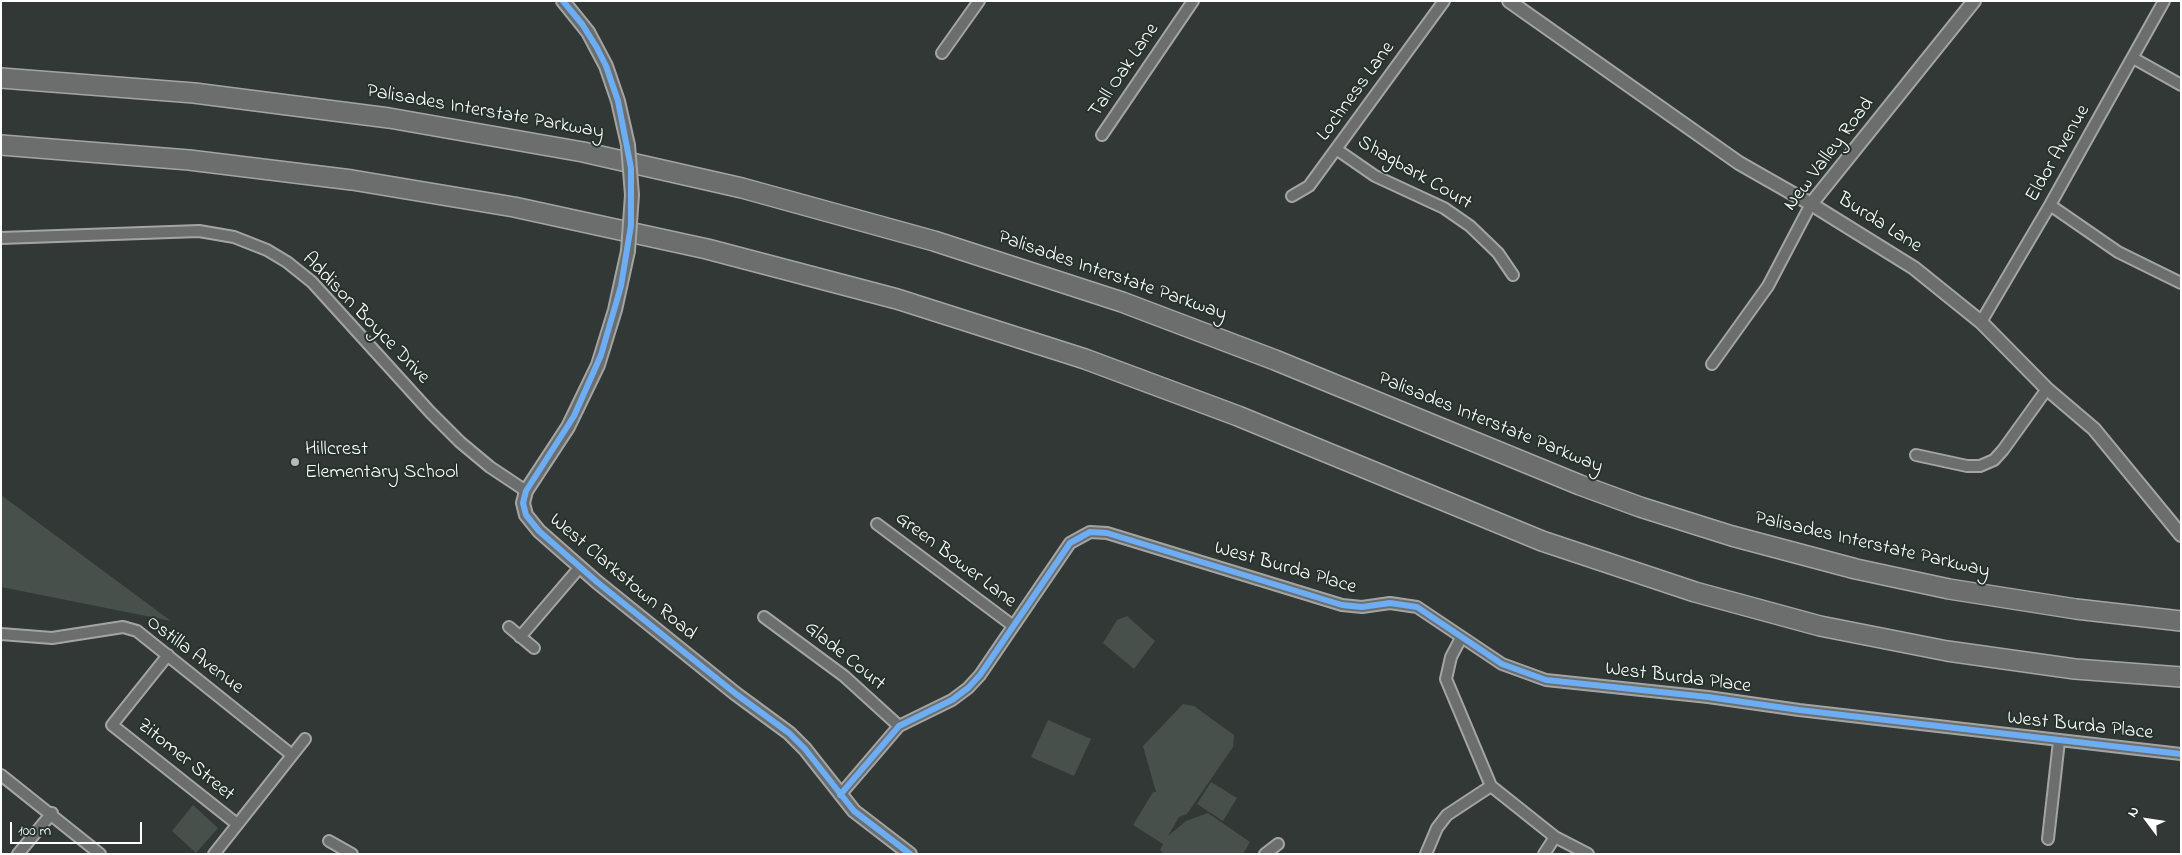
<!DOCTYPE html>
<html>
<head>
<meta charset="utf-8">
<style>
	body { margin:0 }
	#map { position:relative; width:2182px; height:855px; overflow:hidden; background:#323835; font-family:"Indie Flower",sans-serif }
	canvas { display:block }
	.frame { position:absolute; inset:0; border:2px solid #fff; pointer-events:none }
	.north { position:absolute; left:2122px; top:795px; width:50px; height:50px; -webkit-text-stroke:4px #26332d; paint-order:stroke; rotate:301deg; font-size:14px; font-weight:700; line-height:20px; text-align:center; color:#fff }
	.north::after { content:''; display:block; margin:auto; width:18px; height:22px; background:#fff; clip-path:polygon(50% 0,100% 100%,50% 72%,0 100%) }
	.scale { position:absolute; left:10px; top:822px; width:132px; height:22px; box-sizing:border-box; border:2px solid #fff; border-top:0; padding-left:6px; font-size:15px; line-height:18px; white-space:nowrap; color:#fff; -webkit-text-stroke:4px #26332d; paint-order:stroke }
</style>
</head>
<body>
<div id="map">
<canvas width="2182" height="855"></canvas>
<div class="frame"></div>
<div class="north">N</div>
<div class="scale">100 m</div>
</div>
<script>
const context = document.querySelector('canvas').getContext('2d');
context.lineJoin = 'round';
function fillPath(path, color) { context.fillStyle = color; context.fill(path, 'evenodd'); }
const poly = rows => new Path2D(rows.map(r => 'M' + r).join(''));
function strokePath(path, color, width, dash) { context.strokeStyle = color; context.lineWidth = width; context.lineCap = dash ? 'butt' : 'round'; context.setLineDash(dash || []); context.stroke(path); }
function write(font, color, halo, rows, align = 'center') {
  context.font = font + ' "Indie Flower",sans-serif'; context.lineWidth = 4; context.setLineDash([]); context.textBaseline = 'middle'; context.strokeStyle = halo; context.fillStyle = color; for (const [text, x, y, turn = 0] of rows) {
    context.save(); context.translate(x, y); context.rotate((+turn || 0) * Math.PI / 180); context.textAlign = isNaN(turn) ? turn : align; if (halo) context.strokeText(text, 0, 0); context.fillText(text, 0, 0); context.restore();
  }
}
fillPath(poly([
	[1,495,171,621,1,587],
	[1127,616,1155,641,1134,669,1103,643,1117,620],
	[1183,704,1194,706,1234,735,1233,747,1187,814,1179,817,1168,836,1186,821,1208,813,1250,842,1243,854,1164,854,1160,850,1163,844,1133,825,1153,792,1156,792,1143,746],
	[1048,720,1091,739,1074,776,1031,757],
	[1211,782,1237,798,1223,821,1197,804],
	[193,805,218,828,196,853,172,831]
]), '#47504b');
const minor = poly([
	[942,53,979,1],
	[2133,58,2181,85],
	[1102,135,1193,1],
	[1336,149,1375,176,1444,208,1470,226,1498,253,1513,275],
	[1292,196,1309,186,1444,1],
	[2050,205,2118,252,2181,283],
	[1,238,199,231,234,237,267,250,287,262,312,282,430,412,460,442,490,467,526,491],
	[1981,322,2050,205,2164,1],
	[1712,364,1768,286,1811,204],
	[1916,455,1967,466,1980,466,1994,460,2003,450,2047,389],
	[877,524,1012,625],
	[764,617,844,676,899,726],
	[509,627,534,648],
	[1,634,52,638,123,627,137,631,292,755],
	[520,637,580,567],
	[1461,638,1451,657,1446,679,1491,786,1555,837,1588,854],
	[168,655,112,725,237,824],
	[1,775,100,854],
	[840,795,899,726,952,700,968,688,980,675,1070,543,1090,532,1107,533,1342,605,1362,607,1390,603,1417,607,1502,664,1546,680,1708,697,1799,710,2181,754],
	[2048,839,2059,741],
	[329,841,352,854],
	[18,854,52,813],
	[214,854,305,739],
	[1265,854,1278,844],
	[1426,854,1437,828,1447,815,1491,786],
	[1544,854,1555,837]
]);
const tertiary = poly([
	[563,1,588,32,606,66,618,101,628,145],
	[1509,1,1739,163,1811,204,1914,268,1981,322,2047,389,2094,429,2181,535],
	[1811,204,1974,1],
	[628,251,615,310,598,365,568,427,526,491,523,503,526,515,539,531,597,582,736,694,789,733,805,749,854,811,910,854]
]);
const motorway = poly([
	[1,78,194,93,389,118,583,152,742,188,934,241,1122,302,1275,360,1580,485,1640,507,1732,536,1856,569,1949,589,2076,609,2181,621],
	[1,145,189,160,352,180,514,207,707,249,897,299,1085,359,1238,416,1542,541,1695,592,1820,626,1947,651,2075,669,2181,677]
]);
strokePath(minor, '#a3a5a4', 14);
strokePath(tertiary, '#a3a5a4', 16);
strokePath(motorway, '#a3a5a4', 22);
strokePath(minor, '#6b6e6d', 10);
strokePath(tertiary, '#6b6e6d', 12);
strokePath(motorway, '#6b6e6d', 19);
const tertiaryBridge = poly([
	[628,251,632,195,628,145]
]);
strokePath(tertiaryBridge, '#a3a5a4', 16, []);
strokePath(tertiaryBridge, '#6b6e6d', 12);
strokePath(poly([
	[563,1,582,24,597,48,606,66,618,101,631,168,631,225,621,286,601,355,574,416,526,491,523,503,526,515,539,531,597,582,736,694,789,733,805,749,854,811,910,854],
	[840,795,899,726,952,700,968,688,980,675,1070,543,1090,532,1107,533,1342,605,1362,607,1390,603,1417,607,1502,664,1546,680,1708,697,1799,710,2181,754]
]), '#6dadf4', 6);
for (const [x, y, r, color] of [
	[295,462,5,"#b7b9b8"]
]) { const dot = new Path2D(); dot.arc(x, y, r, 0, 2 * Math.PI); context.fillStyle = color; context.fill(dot); strokePath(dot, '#26332d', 2); }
write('20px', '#fff', '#26332d', [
	["Tall Oak Lane",1125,71,-56],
	["Lochness Lane",1357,92,-54],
	["Palisades Interstate Parkway",485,113,10],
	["Eldor Avenue",2059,154,-60],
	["New Valley Road",1830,155,-53],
	["Shagbark Court",1414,174,30],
	["Burda Lane",1879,224,32],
	["Palisades Interstate Parkway",1112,277,19],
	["Addison Boyce Drive",365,319,46],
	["Palisades Interstate Parkway",1490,424,22],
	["Palisades Interstate Parkway",1872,546,13],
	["Green Bower Lane",955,561,37],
	["West Burda Place",1285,569,16],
	["West Clarkstown Road",622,578,40],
	["Ostilla Avenue",194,656,37],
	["Glade Court",844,657,39],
	["West Burda Place",1678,679,7],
	["West Burda Place",2080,727,6],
	["Zitomer Street",185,761,39]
]);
write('20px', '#fff', '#26332d', [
	["Hillcrest",305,451],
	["Elementary School",305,474]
], 'left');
</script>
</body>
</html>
